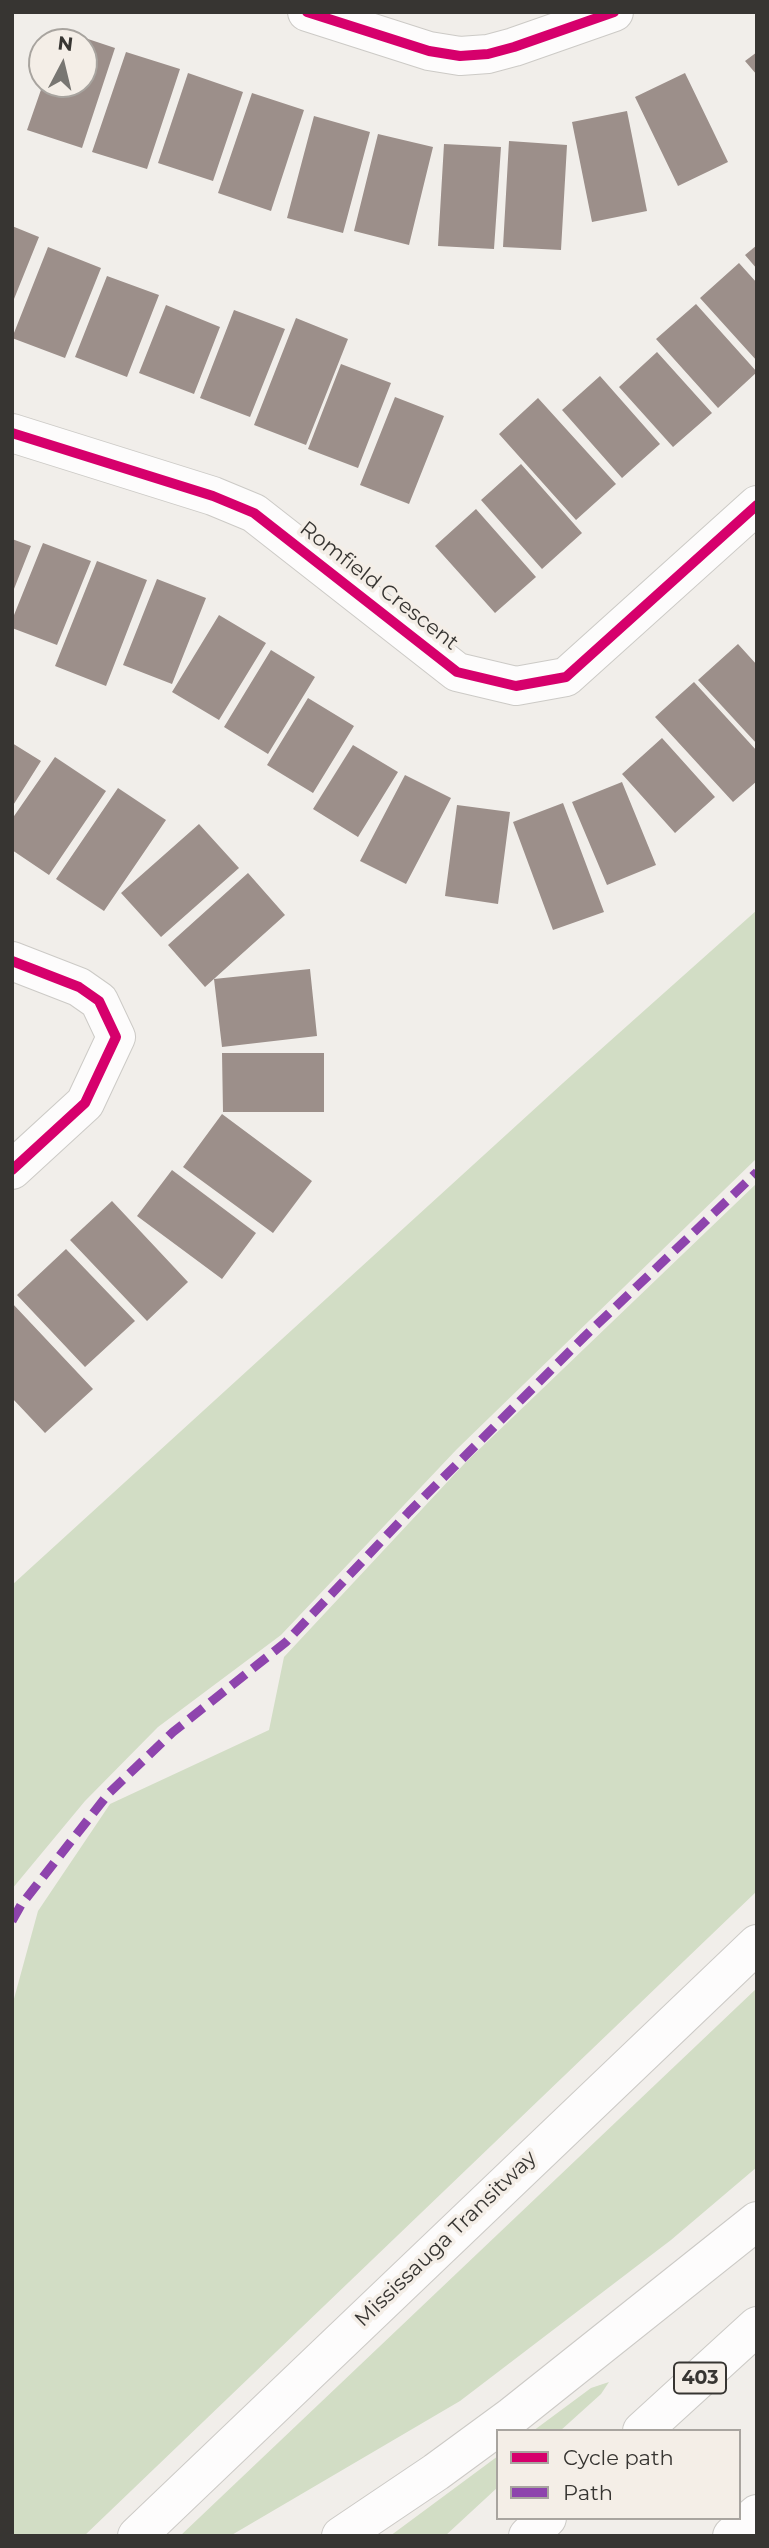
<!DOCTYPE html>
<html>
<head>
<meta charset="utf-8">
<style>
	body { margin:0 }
	#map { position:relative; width:769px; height:2548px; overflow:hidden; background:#f1eeea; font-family:Montserrat,sans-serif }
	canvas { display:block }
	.frame { position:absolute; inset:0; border:14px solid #373532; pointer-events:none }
	.legend { position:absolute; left:496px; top:2429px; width:245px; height:91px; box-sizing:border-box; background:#f4eee7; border:2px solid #a8a49f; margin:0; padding:9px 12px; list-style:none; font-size:21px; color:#373532 }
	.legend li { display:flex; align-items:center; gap:14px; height:35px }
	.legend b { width:35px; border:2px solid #a8a49f }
	.north { position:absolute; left:28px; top:28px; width:70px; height:70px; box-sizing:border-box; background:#f4eee7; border:2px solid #a8a49f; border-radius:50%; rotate:7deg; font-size:19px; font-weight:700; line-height:28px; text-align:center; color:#373532 }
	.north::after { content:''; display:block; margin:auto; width:24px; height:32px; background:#787672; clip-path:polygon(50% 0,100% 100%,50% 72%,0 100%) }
</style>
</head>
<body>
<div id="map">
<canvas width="769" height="2548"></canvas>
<div class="frame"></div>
<ul class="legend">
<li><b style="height:9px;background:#d6006c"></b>Cycle path</li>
<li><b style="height:9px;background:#8e44ad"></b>Path</li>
</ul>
<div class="north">N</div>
</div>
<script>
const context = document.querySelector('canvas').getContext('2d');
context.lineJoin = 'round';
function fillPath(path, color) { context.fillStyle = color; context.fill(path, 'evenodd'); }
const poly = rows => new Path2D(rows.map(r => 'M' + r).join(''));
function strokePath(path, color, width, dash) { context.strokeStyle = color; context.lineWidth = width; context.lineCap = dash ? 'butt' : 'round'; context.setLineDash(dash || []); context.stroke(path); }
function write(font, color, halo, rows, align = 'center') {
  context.font = font + ' Montserrat,sans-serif'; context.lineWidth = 7; context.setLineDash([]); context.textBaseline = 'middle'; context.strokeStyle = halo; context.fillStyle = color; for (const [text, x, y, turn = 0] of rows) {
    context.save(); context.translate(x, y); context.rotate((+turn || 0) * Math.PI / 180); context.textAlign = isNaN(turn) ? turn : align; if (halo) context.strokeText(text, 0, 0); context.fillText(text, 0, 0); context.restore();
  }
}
fillPath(poly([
	[757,910,757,1158,457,1449,281,1635,158,1727,85,1801,12,1889,12,1585,563,1083],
	[757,1183,757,1891,84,2536,12,2536,12,2006,38,1911,110,1804,269,1730,284,1657,465,1463],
	[757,1988,757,2167,671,2240,460,2401,230,2536,180,2536],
	[609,2382,601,2394,560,2431,533,2431,591,2388],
	[498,2456,498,2487,445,2536,390,2536]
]), '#d2ddc5');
fillPath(poly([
	[61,30,115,48,82,148,27,130,43,84,84,84,84,42,56,42],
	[126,52,180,69,147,169,92,152],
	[757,52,757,75,745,61],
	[188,73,243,92,213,181,158,163],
	[685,73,728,162,678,186,635,97],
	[252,93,304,110,271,211,218,193],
	[627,111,647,211,592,222,572,122],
	[314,116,370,132,343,233,287,218],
	[378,134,433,147,409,245,354,231],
	[509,141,567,145,561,250,503,247],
	[444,144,501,147,494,249,438,246],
	[12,226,39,237,12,304],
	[757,245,757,269,745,255],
	[48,247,101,268,65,358,12,338],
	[739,263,757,283,757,361,700,298],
	[107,276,159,295,127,377,75,357],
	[696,304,757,372,718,408,656,339],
	[166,305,220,327,194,394,139,373],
	[234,310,285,329,250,417,200,398],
	[296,318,348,339,306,445,254,425],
	[657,352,712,413,673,447,619,387],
	[341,364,391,383,358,468,308,449],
	[600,376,660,444,622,478,562,410],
	[395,397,444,416,409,504,360,485],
	[538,398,616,484,576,520,499,434],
	[521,464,582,533,542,569,481,500],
	[476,509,536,577,495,613,435,546],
	[12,539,31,546,12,594],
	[43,543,91,561,57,645,12,628,12,620],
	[97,561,147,580,106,686,55,666],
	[157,579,206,598,172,684,123,665],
	[219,615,266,643,219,720,172,692],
	[738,644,757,665,757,744,698,680],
	[271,650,315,677,268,754,224,727],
	[694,682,757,751,757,781,733,802,655,717],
	[308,698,354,726,313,793,267,765],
	[662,738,715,797,675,833,622,774],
	[12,743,41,761,12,807],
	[353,745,398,772,358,837,313,809],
	[55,757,106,791,49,875,12,850,12,819],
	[405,775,451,798,406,884,360,861],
	[622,782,656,865,607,885,572,802],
	[118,788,166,820,104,911,56,879],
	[563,803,604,912,553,930,513,822],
	[457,805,510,812,498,904,445,896],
	[199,824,239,868,161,937,121,893],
	[248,873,285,915,205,987,168,945],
	[310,969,317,1036,222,1047,214,979],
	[222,1053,324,1053,324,1112,223,1112],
	[222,1114,312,1181,273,1233,183,1167],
	[172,1170,256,1233,222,1279,137,1216],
	[112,1201,188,1282,147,1321,70,1240],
	[66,1249,135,1321,85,1367,17,1295],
	[12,1303,93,1389,45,1433,12,1398]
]), '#9c8f8a');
const minor = poly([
	[307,12,429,51,460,56,488,54,514,47,614,12],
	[12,433,213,496,254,513,457,672,516,686,566,677,757,505],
	[12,961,79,987,99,1001,116,1037,85,1103,12,1170],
	[137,2536,757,1944]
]);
const highway = poly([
	[642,2431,757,2326],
	[341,2536,436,2472,511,2417,757,2221],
	[528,2536,547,2518],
	[732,2536,757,2514]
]);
strokePath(minor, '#cccac6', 40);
strokePath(highway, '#cccac6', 40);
strokePath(minor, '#fdfcfc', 38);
strokePath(highway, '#fdfcfc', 38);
strokePath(poly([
	[12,1921,21,1905,109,1793,173,1732,286,1642,409,1512,584,1337,757,1172]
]), '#8e44ad', 9, [18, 9]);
strokePath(poly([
	[307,12,429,51,460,56,488,54,514,47,614,12],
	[12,433,213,496,254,513,457,672,516,686,566,677,757,505],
	[12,961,79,987,99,1001,116,1037,85,1103,12,1170]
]), '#d6006c', 10);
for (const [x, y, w] of [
	[700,2378,52]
]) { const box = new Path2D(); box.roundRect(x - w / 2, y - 15.5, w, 31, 5); context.fillStyle = '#f4eee7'; context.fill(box); strokePath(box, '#373532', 2); }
write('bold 19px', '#373532', null, [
	["403",700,2378]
]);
write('21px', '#373532', '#f4eee7', [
	["Romfield Crescent",379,586,38],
	["Mississauga Transitway",446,2239,-44]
]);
</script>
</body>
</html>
